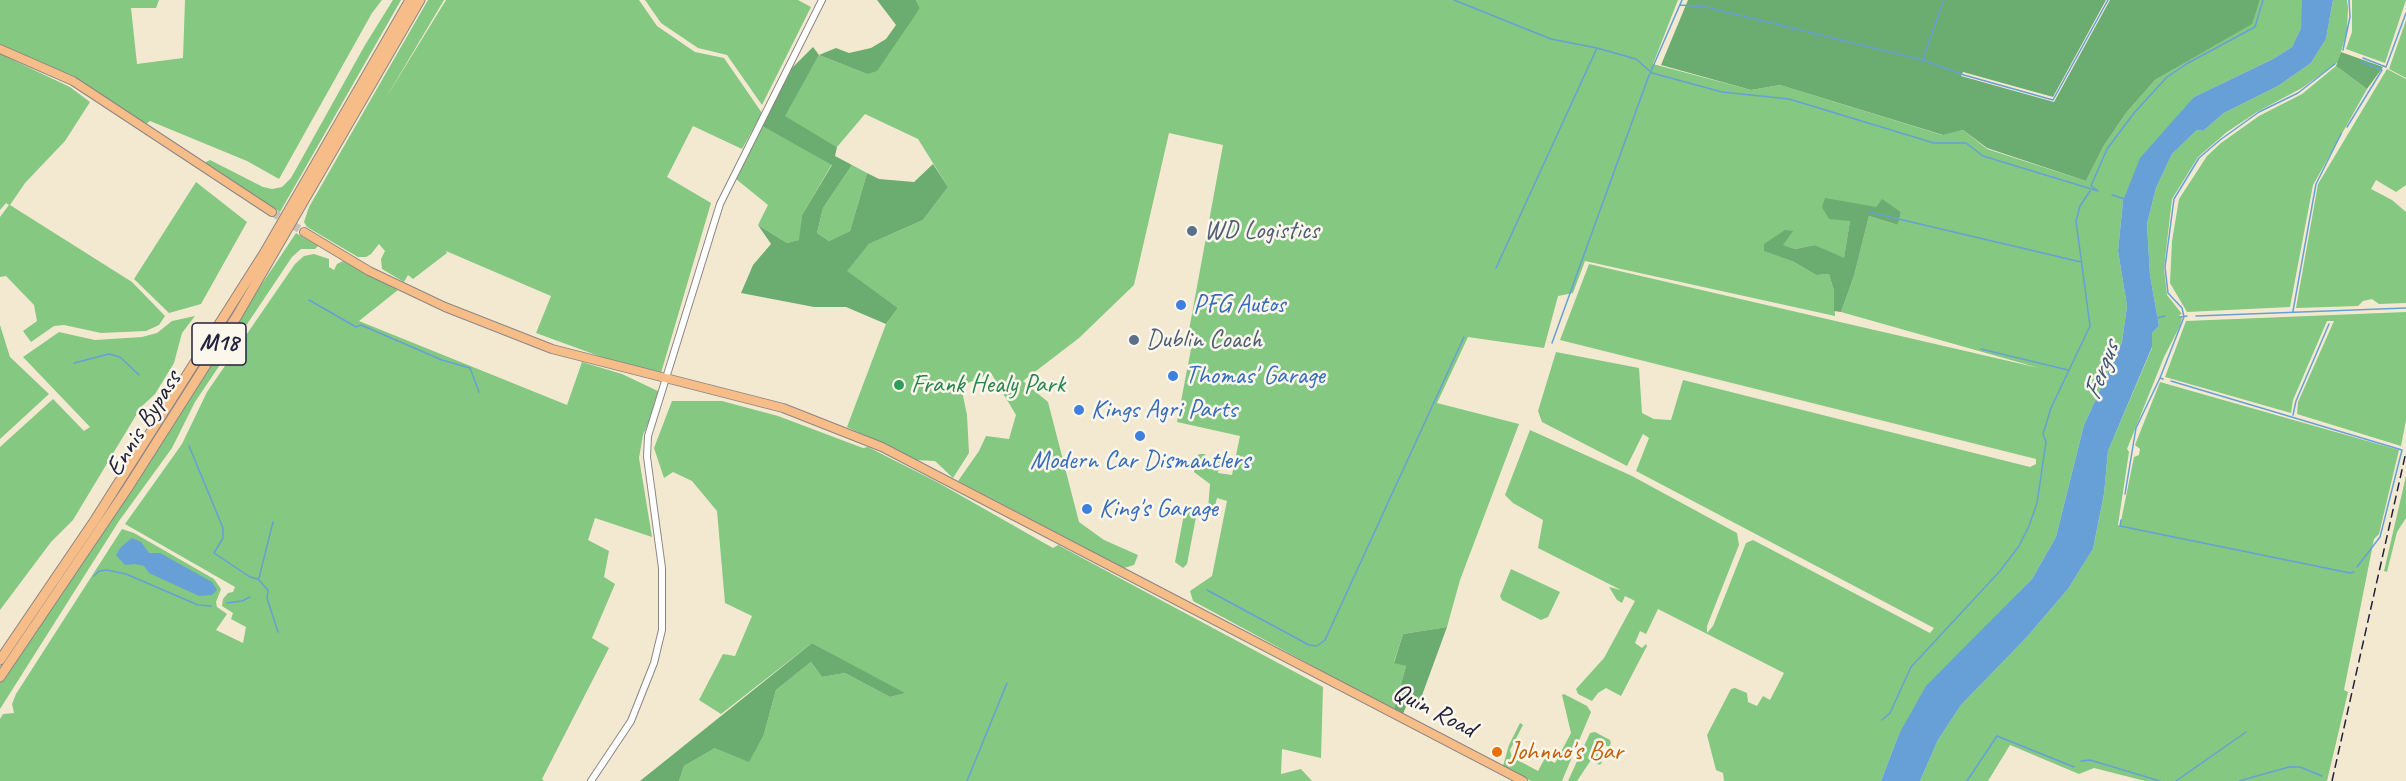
<!DOCTYPE html>
<html>
<head>
<meta charset="utf-8">
<style>
	body { margin:0 }
	canvas { display:block; background:#f3e9d1 }
</style>
</head>
<body>
<canvas width="2406" height="781"></canvas>
<script>
const context = document.querySelector('canvas').getContext('2d');
context.lineJoin = 'round';
function fillPath(path, color) { context.fillStyle = color; context.fill(path, 'evenodd'); }
const poly = rows => new Path2D(rows.map(r => 'M' + r).join(''));
function strokePath(path, color, width, dash) { context.strokeStyle = color; context.lineWidth = width; context.lineCap = dash ? 'butt' : 'round'; context.setLineDash(dash || []); context.stroke(path); }
function write(font, color, halo, rows, align = 'center') {
  context.font = font + ' Caveat,sans-serif'; context.lineWidth = 5; context.setLineDash([]); context.textBaseline = 'middle'; context.strokeStyle = halo; context.fillStyle = color; for (const [text, x, y, turn = 0] of rows) {
    context.save(); context.translate(x, y); context.rotate((+turn || 0) * Math.PI / 180); context.textAlign = isNaN(turn) ? turn : align; if (halo) context.strokeText(text, 0, 0); context.fillText(text, 0, 0); context.restore();
  }
}
fillPath(poly([
	[0,0,159,0,156,8,131,8,137,64,183,58,185,0,382,0,372,13,279,179,247,161,150,121,145,125,118,108,0,46],
	[393,0,401,0,280,212,204,163,210,160,263,187,272,189,282,187,291,178,365,45],
	[428,0,444,0,384,101,446,0,639,0,657,26,695,52,724,58,762,113,742,149,693,126,667,177,711,203,661,373,607,359,536,333,551,296,446,251,447,253,413,279,408,275,404,282,382,269,381,259,385,251,379,244,371,254,366,257,358,257,307,227,304,222,309,207],
	[645,0,798,0,811,7,762,105,727,55,698,48,661,23],
	[916,0,1678,0,1653,64,1751,90,1780,85,1942,135,1963,130,1987,149,2086,181,2103,147,2126,113,2155,80,2251,24,2260,0,2302,0,2304,7,2301,28,2292,47,2273,59,2194,97,2123,201,2118,251,2127,306,2122,342,2084,425,2056,537,2032,579,1989,623,1899,734,1881,781,1724,781,1723,773,1716,770,1707,735,1731,689,1735,688,1747,693,1748,702,1757,706,1763,696,1770,700,1784,673,1658,609,1646,634,1640,631,1635,643,1642,648,1646,644,1647,646,1621,696,1606,688,1598,693,1592,701,1578,694,1576,689,1604,658,1635,601,1625,596,1622,603,1617,600,1609,587,1621,590,1538,548,1543,520,1513,503,1505,495,1530,430,1632,476,1737,533,1739,545,1707,626,1707,633,1713,626,1746,543,1753,540,1930,633,1934,628,1636,471,1649,438,1643,434,1627,466,1542,422,1538,411,1556,352,1639,368,1642,413,1654,419,1671,420,1683,380,2030,467,2036,464,2036,459,1560,340,1589,264,2039,368,1841,312,1854,276,1869,216,1898,225,1901,212,1882,200,1876,207,1850,221,1844,259,1815,245,1795,249,1782,245,1792,231,1765,251,1794,262,1816,275,1829,274,1834,291,1835,316,1585,261,1573,293,1558,296,1544,348,1468,337,1437,403,1519,424,1460,580,1447,627,1403,634,1394,662,1406,666,1394,710,1193,601,1190,591,1212,576,1227,501,1217,498,1214,510,1208,509,1210,484,1194,472,1197,457,1199,454,1205,454,1208,464,1214,466,1215,460,1221,456,1218,473,1232,475,1240,436,1177,422,1192,344,1195,343,1187,341,1223,145,1169,133,1134,285,1079,338,1023,381,1048,402,1079,522,1104,540,1138,555,1134,565,1124,568,958,481,979,451,986,436,1009,439,1016,415,991,373,961,386,967,415,969,453,953,478,935,461,915,460,847,427,886,324,898,308,846,271,869,244,923,220,948,187,918,139,865,114,837,147,784,116,819,55,867,74,920,8],
	[2333,0,2347,0,2348,8,2347,31,2338,62,2302,88,2257,112,2227,132,2198,157,2172,199,2164,268,2167,295,2182,314,2179,315,2182,318,2180,326,2164,357,2127,449,2129,452,2118,525,2120,526,2134,457,2139,455,2140,449,2135,445,2160,382,2399,450,2379,534,2374,539,2344,690,2348,692,2327,781,2145,781,2094,768,2079,774,2010,745,1988,781,1920,781,1938,740,1961,705,2027,637,2068,589,2093,549,2104,494,2108,451,2152,348,2152,333,2159,326,2150,275,2147,224,2156,188,2172,154,2197,130,2203,131,2224,113,2278,86,2311,63,2326,39],
	[2352,0,2406,0,2385,63,2346,49,2352,32],
	[2406,20,2406,78,2389,69],
	[0,54,70,87,90,102,65,141,25,183,10,205,132,282,165,316,159,325,146,331,101,333,64,325,54,326,31,342,23,331,37,321,34,305,6,276,0,277,0,217,9,205,6,203,0,210],
	[2336,66,2367,89,2313,185,2290,307,2187,312,2170,283,2172,241,2179,199,2207,156,2221,143,2259,116,2302,94],
	[2387,69,2406,79,2406,185,2396,192,2376,180,2371,189,2392,200,2406,212,2406,303,2379,304,2372,299,2363,301,2358,306,2296,308,2318,184],
	[762,126,832,164,802,215,800,240,787,243,758,225,768,205,736,179],
	[852,165,867,173,850,231,829,241,817,233,823,208],
	[196,182,247,222,201,304,169,313,134,279],
	[296,233,318,246,315,249,301,249,292,257,195,402,172,448,119,521,0,709,0,676],
	[314,254,329,259,329,267,334,270,337,264,343,261,398,290,359,321,567,405,582,362,622,374,662,393,643,435,639,458,652,537,595,518,588,540,609,551,604,577,615,584,592,638,609,648,542,779,544,781,0,781,0,719,3,714,14,713,12,704,16,694,122,529,134,533,214,579,221,589,216,602,217,607,227,614,216,630,243,643,246,627,231,619,233,613,222,606,223,599,228,593,233,592,235,587,125,524,182,444,207,392,295,264,304,256],
	[2406,312,2406,420,2401,446,2297,414,2298,402,2334,321,2327,321,2293,400,2291,413,2165,377,2186,321],
	[195,316,182,333,174,363,155,394,141,407,73,520,51,542,0,610,0,447,53,399,84,431,90,427,23,357,59,332,95,340,142,337,157,333,172,321],
	[0,325,10,357,49,394,0,439],
	[672,401,722,401,778,416,863,448,868,447,937,482,1053,548,1058,545,1323,687,1321,758,1282,749,1281,774,1301,769,1312,781,679,781,684,766,715,748,764,734,776,690,811,662,822,677,845,673,890,697,904,693,812,643,721,714,699,700,723,654,735,656,752,616,725,603,717,511,692,481,673,472,664,478,654,448],
	[2406,476,2406,518,2397,532,2387,572,2384,571],
	[1189,510,1197,512,1187,564,1183,568,1175,562,1184,514],
	[1511,569,1560,592,1548,617,1541,620,1502,600,1500,596],
	[1564,694,1587,706,1591,712,1562,781,1531,781,1503,766,1509,745,1520,723,1523,725,1510,750,1512,757,1538,771,1545,758,1555,763,1571,733,1562,695],
	[1595,732,1610,740,1611,743,1609,747,1603,744,1599,751,1597,758,1602,762,1600,765,1591,760,1577,781,1568,781,1590,733]
]), '#84c882');
fillPath(poly([
	[877,0,916,0,920,8,877,71,867,74,819,55,785,116,837,147,835,156,852,165,823,208,817,233,829,241,850,231,867,173,879,179,914,182,933,164,948,187,923,220,869,244,847,271,898,308,886,324,846,307,814,307,741,293,753,265,771,244,758,225,787,243,799,240,802,215,832,165,762,126,792,68,813,47,819,55,836,48,849,53,871,48,886,39,896,25],
	[1688,0,2106,0,2053,97,1963,72,1961,76,2054,102,2110,0,2260,0,2252,24,2155,80,2126,113,2103,147,2086,181,1987,148,1963,130,1943,135,1780,85,1751,90,1661,65],
	[2341,52,2383,67,2367,89,2336,66],
	[1825,198,1876,207,1882,199,1901,212,1898,225,1869,216,1854,276,1841,312,1834,311,1834,291,1829,274,1816,275,1794,262,1764,251,1764,244,1785,230,1793,231,1783,245,1795,249,1815,245,1844,258,1850,221,1829,219,1822,207],
	[1447,627,1417,709,1407,704,1403,714,1394,710,1406,666,1394,663,1403,634],
	[812,643,905,693,890,697,845,673,822,677,811,662,776,690,764,734,749,762,715,748,684,766,679,781,640,781]
]), '#6bac70');
fillPath(poly([
	[2302,0,2333,0,2326,39,2311,63,2278,86,2224,113,2203,131,2197,130,2172,154,2156,188,2147,224,2150,275,2159,326,2152,333,2152,347,2108,451,2104,494,2093,549,2068,589,2027,637,1961,705,1938,740,1920,781,1881,781,1899,734,1926,686,2032,579,2056,537,2084,425,2122,342,2127,306,2118,251,2123,201,2140,158,2194,97,2273,59,2292,47,2301,28],
	[132,538,141,542,149,553,160,553,212,582,217,590,212,595,199,596,149,573,144,566,135,564,125,565,116,555,121,547]
]), '#67a0d6');
strokePath(poly([
	[1454,0,1551,39,1597,48,1636,59,1652,73,1722,92,1789,99,1934,143,1966,143,1983,156,2098,191],
	[1680,5,1706,7,1923,60,1964,75,2053,100,2108,0],
	[2343,50,2350,17,2349,0],
	[2363,58,2386,67,2406,13],
	[1923,59,1944,0],
	[2347,127,2382,70,2361,62],
	[2097,190,2091,186,2107,149,2134,113,2167,77,2188,63,2255,27,2263,0],
	[2112,195,2125,199],
	[1869,212,2081,262],
	[1496,268,1597,48],
	[309,300,356,327,361,325,442,360,470,368,479,392],
	[2293,311,2316,184,2341,134],
	[2196,316,2406,308],
	[2180,317,2187,316],
	[2157,318,2165,316],
	[1552,343,1648,78,1682,0],
	[1981,349,2068,370],
	[74,363,109,354,120,357,139,375],
	[2163,379,2160,378,2184,317,2182,308,2168,293,2165,267,2174,199,2199,158,2220,140,2259,112,2298,93,2335,64],
	[2171,381,2402,450,2380,537,2357,567],
	[2293,415,2296,401,2329,324],
	[189,446,223,528,223,538,214,553,250,577,258,579,268,590,267,598,278,632],
	[2125,494,2136,428,2160,378],
	[2121,520,2120,526,2350,573,2354,572],
	[94,576,99,571,107,570,126,574,198,605,211,606],
	[259,578,273,522],
	[1207,590,1309,645,1317,646,1325,640,1464,337],
	[227,603,242,601,250,597],
	[1882,720,1890,713,1911,667,2000,571,2019,546,2029,526,2037,503,2046,442,2043,434,2051,408,2090,326,2076,221,2080,206,2090,191],
	[2081,761,2090,760,2160,781],
	[967,781,1007,683],
	[1967,781,1997,736,2074,767],
	[2176,781,2246,732],
	[2239,781,2289,767,2300,767,2322,776]
]), '#67a0d6', 1.5);
strokePath(poly([
	[272,212,304,232]
]), '#c9c1b3', 8, [8, 4]);
const minor = poly([
	[591,781,631,721,654,663,662,630,662,568,647,457,648,436,720,204,822,0]
]);
const major = poly([
	[0,49,73,81,272,212],
	[304,232,369,271,445,307,552,349,783,408,882,447,1523,781]
]);
const highway = poly([
	[0,660,95,520,265,252,410,0],
	[0,677,127,489,237,316,420,0]
]);
strokePath(minor, '#8a8686', 8);
strokePath(major, '#8a8686', 10);
strokePath(highway, '#8a8686', 11);
strokePath(minor, '#fff', 6);
strokePath(major, '#f7bd88', 8);
strokePath(highway, '#f7bd88', 9);
strokePath(poly([
	[2332,781,2406,452]
]), '#22223b', 1.5, [9, 4.5]);
for (const [x, y, r, color] of [
	[1192,231,6,"#5c6f8a"],
	[1181,305,6,"#3f7fe0"],
	[1134,340,6,"#5c6f8a"],
	[1173,376,6,"#3f7fe0"],
	[899,385,6,"#2e9e5b"],
	[1079,410,6,"#3f7fe0"],
	[1140,436,6,"#3f7fe0"],
	[1087,509,6,"#3f7fe0"],
	[1497,752,6,"#e8710a"]
]) { const dot = new Path2D(); dot.arc(x, y, r, 0, 2 * Math.PI); context.fillStyle = color; context.fill(dot); strokePath(dot, '#fbf7ec', 2); }
for (const [x, y, w] of [
	[219,344,54]
]) { const box = new Path2D(); box.roundRect(x - w / 2, y - 21, w, 42, 4.5); context.fillStyle = '#fbf7ec'; context.fill(box); strokePath(box, '#22223b', 1.5); }
write('bold 24px', '#22223b', null, [
	["M18",219,344]
]);
write('26px', '#4e5e75', '#fbf7ec', [
	["WD Logistics",1204,231],
	["Dublin Coach",1146,340]
], 'left');
write('26px', '#366cbe', '#fbf7ec', [
	["PFG Autos",1193,305],
	["Thomas' Garage",1185,376],
	["Kings Agri Parts",1091,410],
	["Modern Car Dismantlers",1140,461,"center"],
	["King's Garage",1099,509]
], 'left');
write('26px', '#27864d', '#fbf7ec', [
	["Frank Healy Park",911,385]
], 'left');
write('26px', '#22223b', '#fbf7ec', [
	["Ennis Bypass",144,424,-58],
	["Quin Road",1434,711,27]
]);
write('26px', '#c56008', '#fbf7ec', [
	["Johnno's Bar",1509,752]
], 'left');
write('italic 27px', '#3e5479', '#fbf7ec', [
	["Fergus",2102,371,-70]
]);
</script>
</body>
</html>
